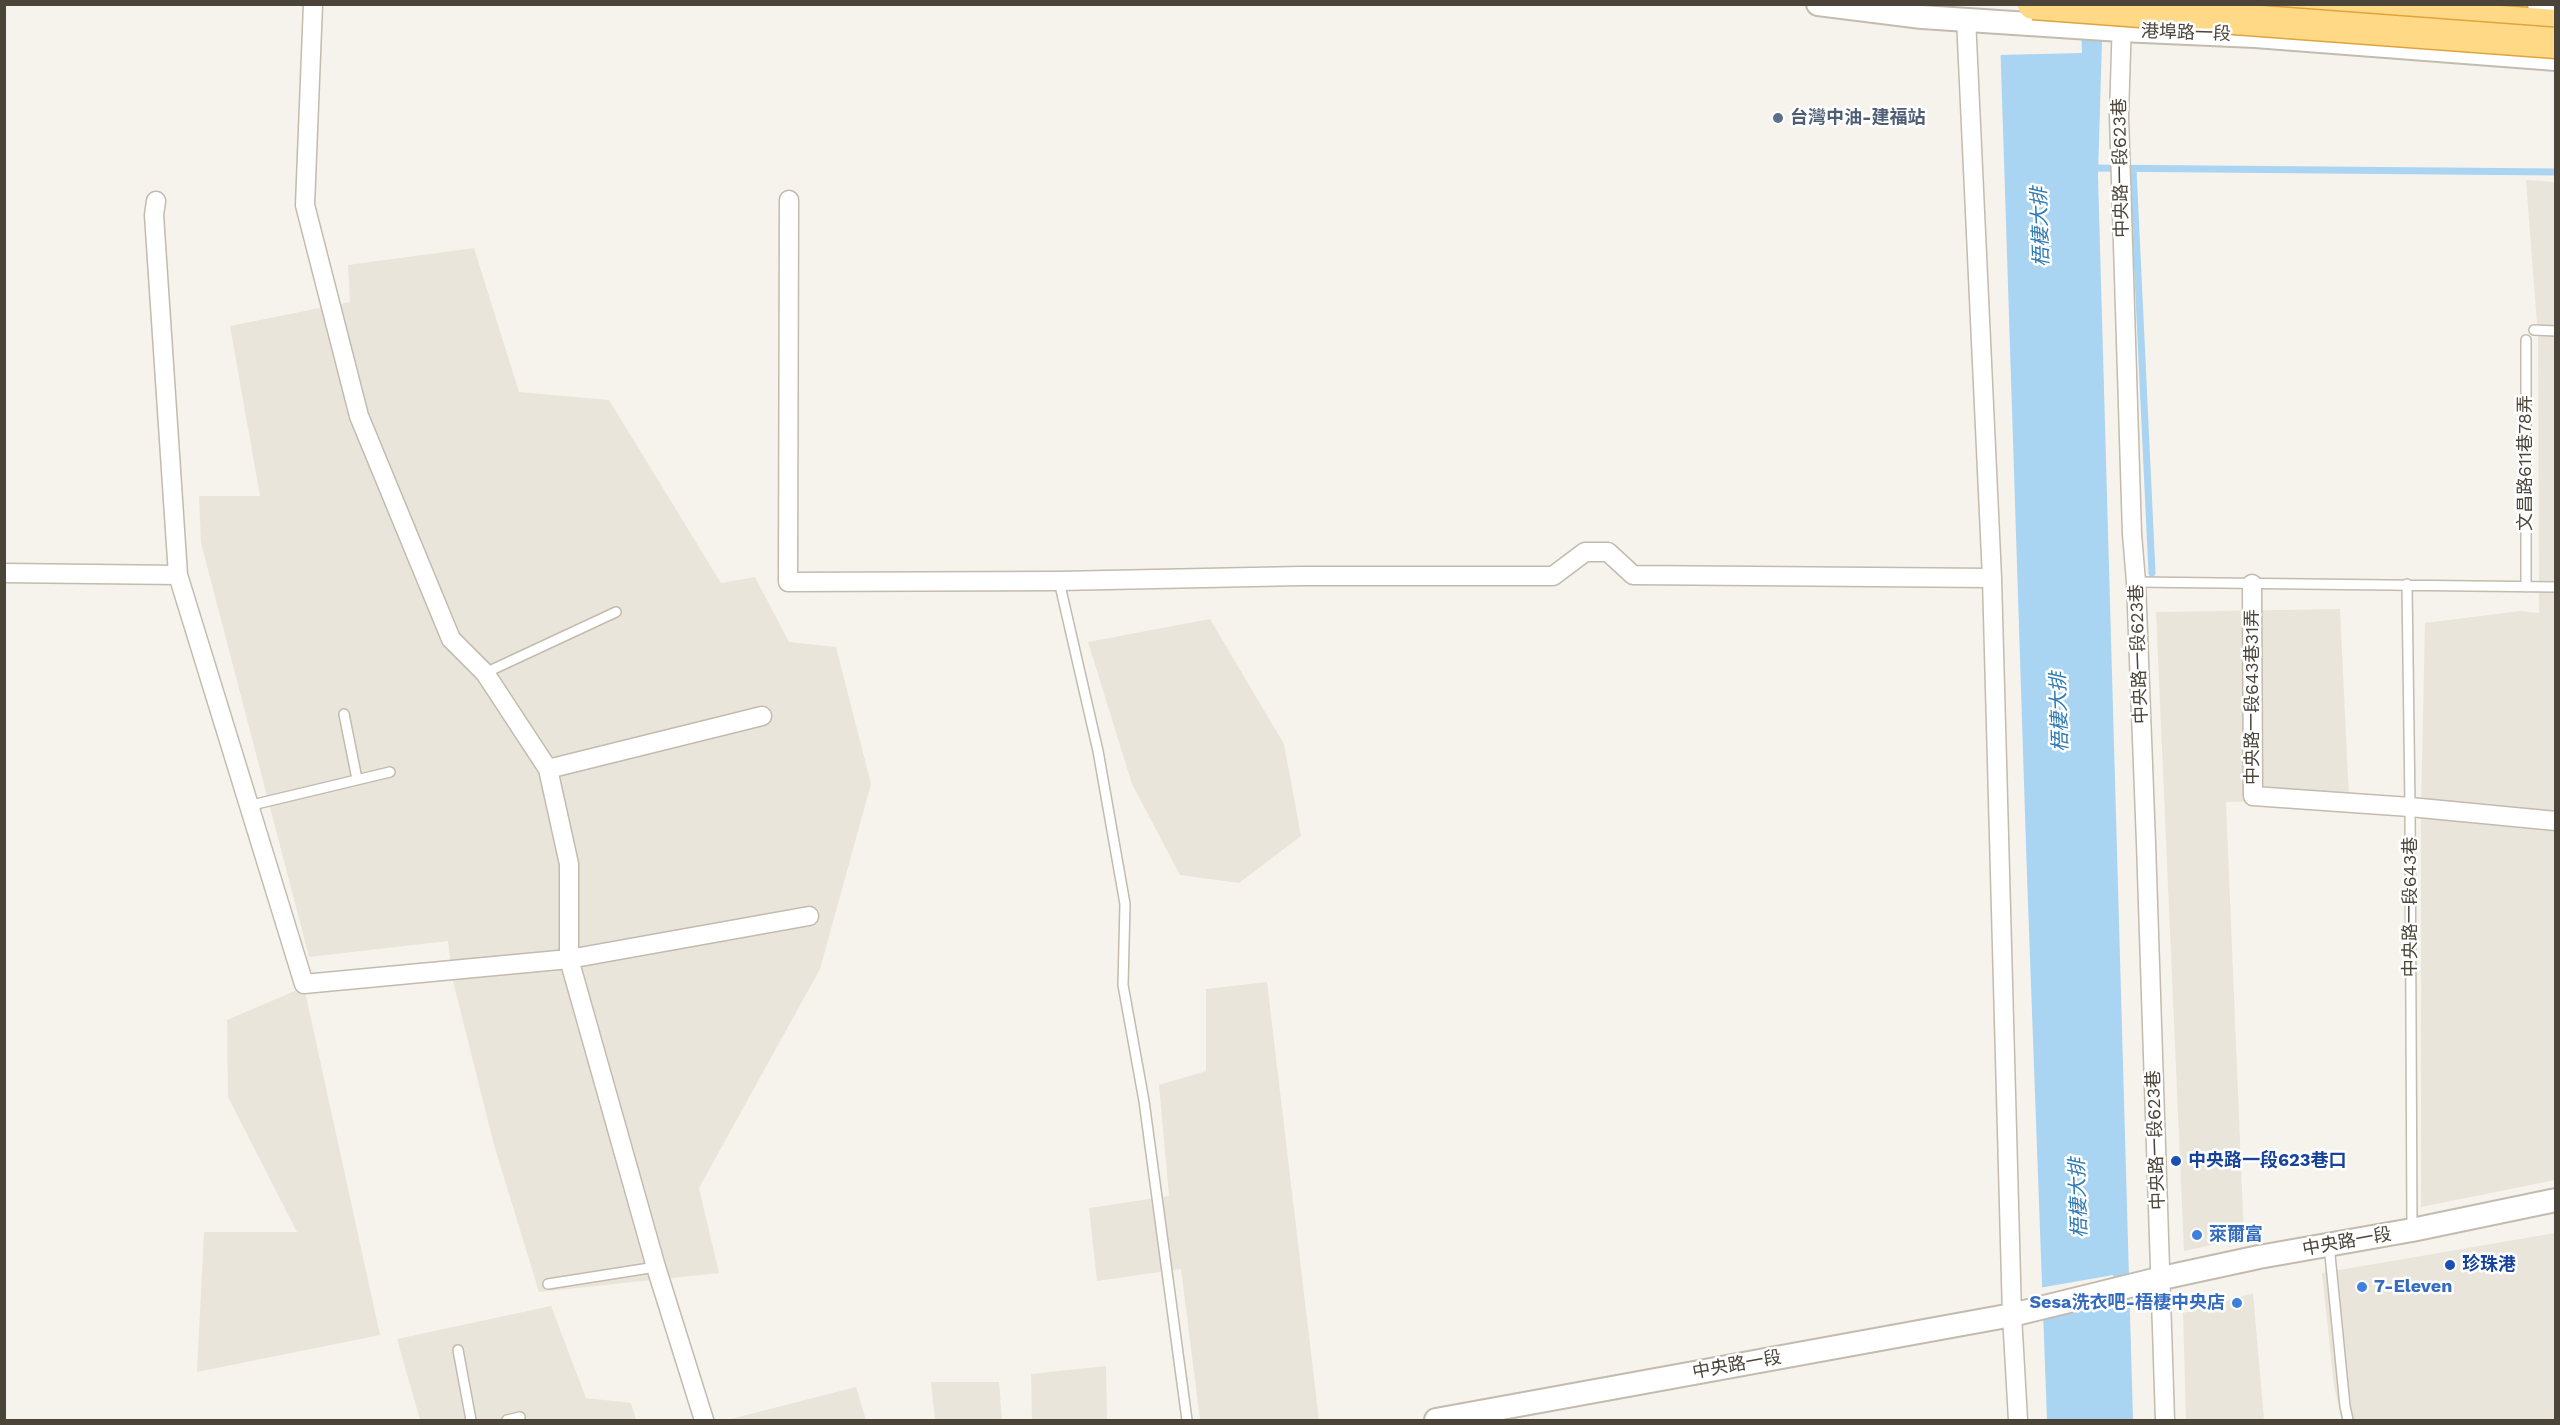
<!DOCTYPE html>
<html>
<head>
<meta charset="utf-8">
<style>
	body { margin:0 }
	#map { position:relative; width:2560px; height:1425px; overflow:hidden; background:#f6f3ec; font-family:"Work Sans",sans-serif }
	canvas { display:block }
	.frame { position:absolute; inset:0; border:6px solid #4b4439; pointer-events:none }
</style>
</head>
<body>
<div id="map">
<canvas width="2560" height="1425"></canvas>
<div class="frame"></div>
</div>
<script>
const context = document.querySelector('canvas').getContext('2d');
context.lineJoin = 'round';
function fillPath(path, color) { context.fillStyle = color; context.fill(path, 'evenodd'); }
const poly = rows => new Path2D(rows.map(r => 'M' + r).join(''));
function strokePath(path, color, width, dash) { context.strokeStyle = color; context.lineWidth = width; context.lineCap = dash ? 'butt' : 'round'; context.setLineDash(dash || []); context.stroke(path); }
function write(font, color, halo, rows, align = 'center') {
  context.font = font + ' "Work Sans","Noto Sans TC",sans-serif'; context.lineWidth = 5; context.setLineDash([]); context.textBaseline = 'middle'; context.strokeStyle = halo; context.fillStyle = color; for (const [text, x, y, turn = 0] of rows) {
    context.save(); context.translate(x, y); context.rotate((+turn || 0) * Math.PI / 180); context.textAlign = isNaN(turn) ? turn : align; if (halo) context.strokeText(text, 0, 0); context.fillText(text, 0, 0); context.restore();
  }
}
fillPath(poly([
	[2526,180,2555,182,2555,1180,2421,1207,2421,808,2425,623,2520,611,2539,613,2538,338],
	[474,248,519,392,609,400,721,583,755,577,789,642,836,647,871,784,820,969,699,1188,719,1273,539,1292,494,1145,453,981,448,941,309,957,201,543,199,496,260,496,230,326,350,302,348,265],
	[2340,609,2349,799,2226,802,2244,1238,2184,1251,2156,612],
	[1210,619,1284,744,1301,836,1239,883,1180,875,1132,784,1088,642],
	[1267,982,1319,1420,1200,1420,1181,1269,1097,1281,1089,1208,1169,1196,1159,1085,1206,1071,1206,989],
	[304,987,380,1335,197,1372,204,1232,297,1232,228,1097,227,1020],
	[2555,1233,2555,1420,2342,1420,2334,1386,2322,1273],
	[2253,1293,2264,1420,2186,1420,2183,1313],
	[551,1306,586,1398,631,1403,636,1420,420,1420,397,1339],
	[1106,1366,1107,1420,1032,1420,1031,1374],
	[931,1382,999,1382,1002,1420,935,1420],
	[856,1387,866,1420,727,1420]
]), '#eae5da');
fillPath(poly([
	[1999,5,2103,5,2098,176,2133,1420,2047,1420,2027,876]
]), '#a9d4f2');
fillPath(poly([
	[1996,4,2080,5,2082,53,1998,55],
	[2113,1275,2118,1303,2041,1318,2039,1288]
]), '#f6f3ec');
strokePath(poly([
	[2090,168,2556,172],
	[2133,169,2152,573]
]), '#a9d4f2', 7);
const service = poly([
	[2534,330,2556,331],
	[1059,581,1098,751,1125,904,1123,985,1144,1101,1187,1420],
	[2136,582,2556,587],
	[2407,584,2410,807,2412,1230],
	[2526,587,2526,340],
	[485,673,616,612],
	[344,714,357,779],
	[248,806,390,772],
	[2329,1245,2345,1406,2348,1420],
	[548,1284,656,1267],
	[458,1350,471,1420],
	[507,1420,520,1417]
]);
const minor = poly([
	[313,4,305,205,359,416,451,639,485,673,548,769,569,864,569,959,656,1267,704,1420],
	[1966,18,1992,578,2012,1315,2018,1420],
	[2122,18,2119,116,2132,534,2136,582,2146,843,2165,1420],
	[789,200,788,582,1059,581,1301,576,1553,576,1585,552,1608,552,1633,575,1992,578],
	[156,201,154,215,178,575,304,984,569,959,809,916],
	[4,573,178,575],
	[2252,584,2253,796,2410,807,2556,821],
	[548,769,762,716]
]);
const tertiary = poly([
	[1818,4,1922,17,2121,30,2255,36,2556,59],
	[2539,4,2556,6],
	[1436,1420,2012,1315,2162,1278,2259,1257,2412,1230,2556,1200]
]);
const trunk = poly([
	[2265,4,2556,25]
]);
strokePath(service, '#c2bbae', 12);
strokePath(minor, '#c2bbae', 21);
strokePath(tertiary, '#c2bbae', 26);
strokePath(trunk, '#e0a43c', 33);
strokePath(service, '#fff', 9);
strokePath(minor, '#fff', 18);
strokePath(tertiary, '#fff', 22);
strokePath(trunk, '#ffd985', 30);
const trunkBridge = poly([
	[2033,4,2556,43]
]);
strokePath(trunkBridge, '#e0a43c', 33, []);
strokePath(trunkBridge, '#ffd985', 30);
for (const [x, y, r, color] of [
	[1778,118,6,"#5c6f8a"],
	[2176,1161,6,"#1a4fb4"],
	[2197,1235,6,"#3f7fe0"],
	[2450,1265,6,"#1a4fb4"],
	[2362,1287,6,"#3f7fe0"],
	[2237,1303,6,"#3f7fe0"]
]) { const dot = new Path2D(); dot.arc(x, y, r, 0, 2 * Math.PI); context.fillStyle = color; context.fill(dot); strokePath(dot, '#fff', 2); }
write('18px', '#4b4439', '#fff', [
	["港埠路一段",2186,33,2],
	["中央路一段623巷",2121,168,-91],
	["文昌路611巷78弄",2526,463,-90],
	["中央路一段623巷",2139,654,-92],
	["中央路一段643巷31弄",2253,697,-90],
	["中央路一段643巷",2411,907,-90],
	["中央路一段623巷",2156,1140,-92],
	["中央路一段",2347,1242,-10],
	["中央路一段",1737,1365,-10]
]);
write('bold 18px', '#4e5e75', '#fff', [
	["台灣中油-建福站",1790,118]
], 'left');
write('bold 18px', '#164399', '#fff', [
	["中央路一段623巷口",2188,1161],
	["珍珠港",2462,1265]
], 'left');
write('bold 18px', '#366cbe', '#fff', [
	["萊爾富",2209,1235],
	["7-Eleven",2374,1287],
	["Sesa洗衣吧-梧棲中央店",2225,1303,"right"]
], 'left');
write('italic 20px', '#2e7ab2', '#fff', [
	["梧棲大排",2041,227,-92],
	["梧棲大排",2060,712,-92],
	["梧棲大排",2079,1198,-92]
]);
</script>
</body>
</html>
